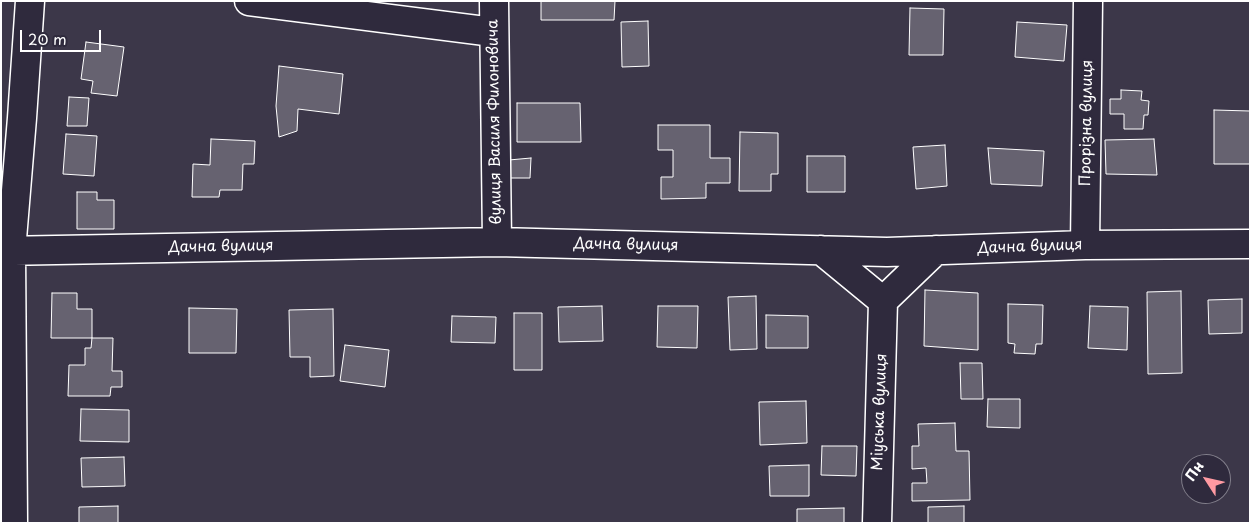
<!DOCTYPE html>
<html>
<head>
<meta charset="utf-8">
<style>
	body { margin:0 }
	#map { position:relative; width:1251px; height:524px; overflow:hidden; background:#3c3749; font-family:"Playpen Sans",sans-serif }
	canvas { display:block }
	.frame { position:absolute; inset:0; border:2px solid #fff; pointer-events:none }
	.north { position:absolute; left:1181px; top:454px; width:50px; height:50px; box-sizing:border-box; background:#2f2a3d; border:1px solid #827f8b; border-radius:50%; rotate:305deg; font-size:14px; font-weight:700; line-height:20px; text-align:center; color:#fff }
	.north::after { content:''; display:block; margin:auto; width:18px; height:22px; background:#ff9aa2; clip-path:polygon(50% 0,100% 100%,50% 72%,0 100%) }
	.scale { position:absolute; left:20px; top:30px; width:81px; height:22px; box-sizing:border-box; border:2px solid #fff; border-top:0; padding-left:6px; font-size:15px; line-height:18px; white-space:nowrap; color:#fff; -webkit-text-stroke:4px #2f2a3d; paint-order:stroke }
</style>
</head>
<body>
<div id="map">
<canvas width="1251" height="524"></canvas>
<div class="frame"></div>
<div class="north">Пн</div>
<div class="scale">20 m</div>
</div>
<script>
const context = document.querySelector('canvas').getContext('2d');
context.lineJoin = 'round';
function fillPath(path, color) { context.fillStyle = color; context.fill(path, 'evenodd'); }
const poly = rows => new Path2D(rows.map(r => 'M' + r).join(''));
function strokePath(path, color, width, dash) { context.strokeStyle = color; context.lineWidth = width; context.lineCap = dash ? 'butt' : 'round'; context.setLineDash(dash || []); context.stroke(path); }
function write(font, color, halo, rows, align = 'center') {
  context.font = font + ' "Playpen Sans",sans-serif'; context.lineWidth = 4.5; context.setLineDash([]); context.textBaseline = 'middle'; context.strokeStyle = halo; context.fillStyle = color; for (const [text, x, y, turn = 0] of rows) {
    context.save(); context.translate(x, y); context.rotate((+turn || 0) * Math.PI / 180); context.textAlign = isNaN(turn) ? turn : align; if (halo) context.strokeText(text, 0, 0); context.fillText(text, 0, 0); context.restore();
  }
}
const building = poly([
	[541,1,615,1,614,20,541,20,541,1],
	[910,8,944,9,943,55,909,55,910,8],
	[648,21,649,66,622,67,621,22,648,21],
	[1017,22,1067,25,1064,61,1015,57,1017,22],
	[86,42,124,47,117,96,91,93,93,81,81,79,86,42],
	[279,66,343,74,339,114,298,109,297,131,279,137,276,106,279,66],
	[1121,90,1142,91,1141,100,1149,101,1148,115,1144,115,1143,129,1124,129,1124,114,1110,114,1110,99,1121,99,1121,90],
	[69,97,89,98,87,126,67,126,69,97],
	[517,103,580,103,581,142,517,142,517,103],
	[1214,110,1250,111,1250,164,1214,164,1214,110],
	[658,125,710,125,710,158,730,158,730,183,706,183,706,198,661,199,661,177,673,177,673,150,658,150,658,125],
	[740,132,778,133,778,174,771,174,771,191,739,191,740,132],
	[66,134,97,136,94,176,63,174,66,134],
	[211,139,255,141,254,164,243,164,242,190,220,190,219,197,192,197,193,164,210,165,211,139],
	[1154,139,1157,175,1106,174,1105,140,1154,139],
	[945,145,947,186,916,189,913,147,945,145],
	[988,148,1044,151,1042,186,991,184,988,148],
	[807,156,845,156,845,192,807,192,807,156],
	[531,158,530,178,506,178,509,160,531,158],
	[77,192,97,192,97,200,114,200,114,229,77,229,77,192],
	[925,290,978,293,978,350,924,346,925,290],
	[1181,291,1182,373,1148,374,1147,292,1181,291],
	[52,293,77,293,77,309,92,309,92,338,51,338,52,293],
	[756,296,757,349,730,350,728,297,756,296],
	[1242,299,1242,333,1209,334,1208,300,1242,299],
	[1008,304,1043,305,1042,344,1036,344,1035,354,1014,353,1015,344,1008,343,1008,304],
	[602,306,603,341,559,342,558,307,602,306],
	[658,306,698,306,697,348,657,347,658,306],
	[1090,306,1128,307,1127,350,1088,348,1090,306],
	[189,308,237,309,236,353,189,353,189,308],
	[333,309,334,376,310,377,310,357,290,357,289,310,333,309],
	[514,313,542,313,542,370,514,370,514,313],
	[766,315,808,316,808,348,766,348,766,315],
	[452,316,496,317,495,343,451,342,452,316],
	[92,338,113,338,112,371,122,371,122,387,111,387,110,396,68,396,69,365,85,365,85,348,91,348,92,338],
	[345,345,389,350,385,387,340,381,345,345],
	[960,363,982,363,983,399,961,399,960,363],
	[988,399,1020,399,1020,428,987,427,988,399],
	[806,401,807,443,760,445,759,402,806,401],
	[81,409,129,410,129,442,80,441,81,409],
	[955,423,956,451,969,451,970,500,912,501,912,483,927,483,926,468,912,469,912,446,919,446,918,424,955,423],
	[822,446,857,446,856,476,821,475,822,446],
	[124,457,125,486,82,487,81,458,124,457],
	[809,465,809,496,770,496,769,466,809,465],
	[118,506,118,523,79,523,79,507,118,506],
	[964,506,964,523,928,523,928,507,964,506],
	[844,508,844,523,797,523,797,509,844,508]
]);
fillPath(building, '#666270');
strokePath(building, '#fff', 1);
const street = poly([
	[249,1,493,32],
	[494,1,497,242],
	[1085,245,1088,1],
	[821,250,883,301,877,523],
	[1,251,497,242,887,252,1085,245,1250,244],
	[883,301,936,250],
	[13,523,11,251,22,118,30,1]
]);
strokePath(street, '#fff', 31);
strokePath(street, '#2f2a3d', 28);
write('15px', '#fff', '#2f2a3d', [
	["вулиця Василя Филоновича",495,122,-91],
	["Прорізна вулиця",1087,123,-89],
	["Дачна вулиця",626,245,1],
	["Дачна вулиця",221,247,-1],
	["Дачна вулиця",1030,247,-2],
	["Міуська вулиця",880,412,-88]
]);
</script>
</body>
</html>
